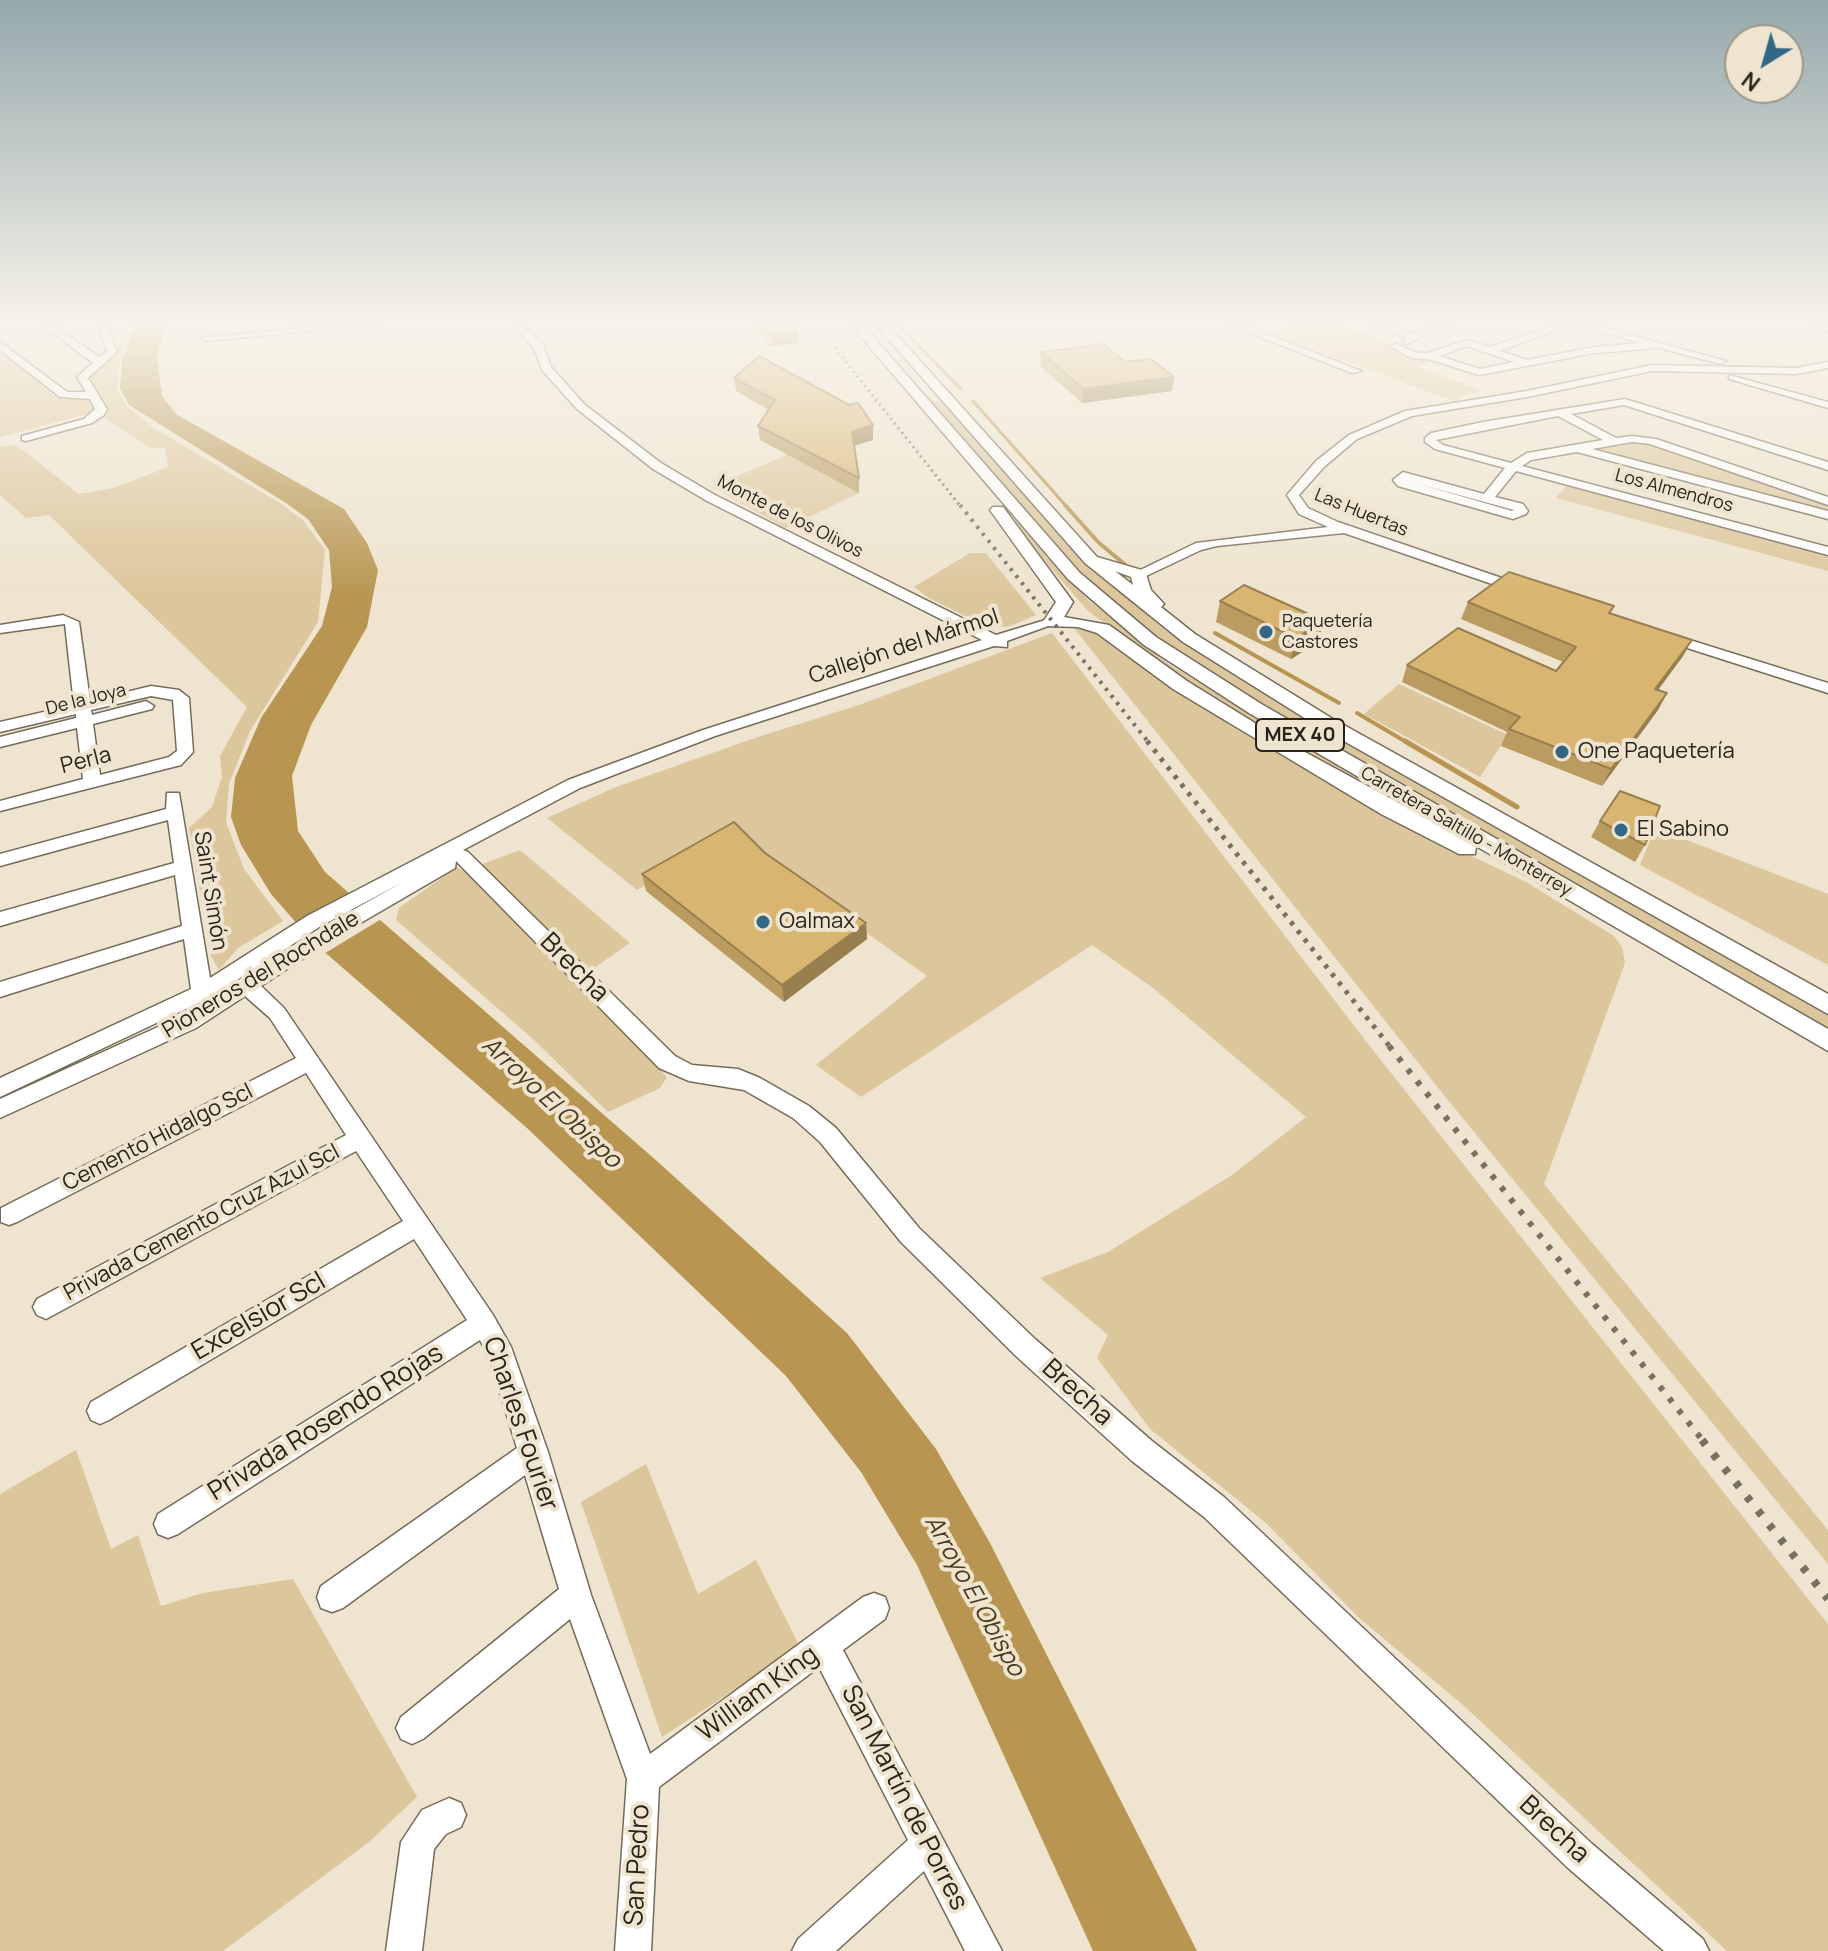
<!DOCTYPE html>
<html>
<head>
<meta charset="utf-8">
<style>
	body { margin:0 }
	#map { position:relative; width:1828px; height:1951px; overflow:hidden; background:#eee4cf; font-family:Manrope,sans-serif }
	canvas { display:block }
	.north { position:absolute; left:1724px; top:24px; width:80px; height:80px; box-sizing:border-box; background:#eee4cf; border:2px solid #9f9787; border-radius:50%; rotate:217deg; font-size:22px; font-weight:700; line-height:32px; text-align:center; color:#28241c }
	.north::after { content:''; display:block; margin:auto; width:28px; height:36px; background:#336884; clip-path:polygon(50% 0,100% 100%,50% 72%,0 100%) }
</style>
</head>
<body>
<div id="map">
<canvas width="1828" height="1951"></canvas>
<div class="north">N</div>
</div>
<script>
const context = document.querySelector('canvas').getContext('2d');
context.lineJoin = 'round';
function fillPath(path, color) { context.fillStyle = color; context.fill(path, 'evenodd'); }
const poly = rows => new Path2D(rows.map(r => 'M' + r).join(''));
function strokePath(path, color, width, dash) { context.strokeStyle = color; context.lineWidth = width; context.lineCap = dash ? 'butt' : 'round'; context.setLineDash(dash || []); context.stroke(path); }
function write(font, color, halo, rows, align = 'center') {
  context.font = font + ' Manrope,sans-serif'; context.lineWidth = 8; context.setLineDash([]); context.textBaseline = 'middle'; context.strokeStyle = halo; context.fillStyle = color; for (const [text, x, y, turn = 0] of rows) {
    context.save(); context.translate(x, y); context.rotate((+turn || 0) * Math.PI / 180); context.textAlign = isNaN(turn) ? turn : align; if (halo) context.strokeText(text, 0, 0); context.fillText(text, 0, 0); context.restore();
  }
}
fillPath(poly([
	[1303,324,1337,324,1389,343,1392,350,1432,361,1418,367,1483,391,1467,394,1454,401,1271,334],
	[128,337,119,364,117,388,126,405,154,428,280,503,304,521,325,550,318,622,250,731,229,784,226,822,244,869,283,921,238,948,219,970,211,956,189,828,212,807,222,777,220,756,247,707,49,515,26,518,0,495,0,447,10,446,16,445,79,494,114,488,168,467,165,448,150,448,106,419,109,407,90,379,91,370,116,356,118,340],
	[0,352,57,398,88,400,95,412,0,437],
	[927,398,944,404,1080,557,1166,631,1313,721,1828,1012,1828,1030,1268,710,1173,651,1089,584,1023,512],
	[1644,442,1828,504,1828,511,1588,451],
	[789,454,859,493,786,528,712,487],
	[1568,484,1828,554,1828,571,1556,498],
	[1011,516,1089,601,1170,665,1466,842,1336,775,1145,653,1088,611,1017,529],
	[970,553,986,553,1036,615,1008,627,983,625,929,598,914,587],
	[1074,628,1096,631,1231,726,1365,805,1526,882,1614,936,1622,947,1625,963,1544,1184,1828,1530,1828,1564,1447,1099],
	[1052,633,1372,1049,1828,1624,1828,1951,1727,1951,1463,1705,1358,1617,1266,1523,1150,1429,1097,1358,1108,1335,1040,1278,1108,1252,1232,1175,1306,1117,1153,988,1092,945,861,1097,816,1065,927,976,779,870,741,830,637,890,547,818,616,787,755,738,859,705],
	[1399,684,1508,735,1480,777,1364,714],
	[1655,828,1828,894,1828,965,1640,865],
	[520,850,630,943,574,982,667,1077,660,1088,608,1112,533,1039,396,920,399,908,457,867,464,871],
	[76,1450,111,1549,138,1535,161,1606,203,1593,293,1579,417,1797,369,1842,223,1951,0,1951,0,1494],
	[646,1464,698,1594,756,1560,800,1647,662,1737,581,1502]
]), '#dcc69b');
fillPath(poly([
	[135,324,166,324,157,356,162,396,176,414,344,509,367,543,378,570,367,627,311,725,292,776,298,831,325,872,658,1162,847,1333,936,1449,990,1543,1197,1951,1093,1951,917,1565,861,1472,786,1376,527,1128,313,942,271,894,241,845,231,817,235,778,261,718,322,626,332,587,329,550,308,519,286,503,129,405,120,388,122,360]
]), '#b89651');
fillPath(poly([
	[354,892,383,918,322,955,292,924]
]), '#eee4cf');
strokePath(poly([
	[897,324,961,389],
	[973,401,1067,507]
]), '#b89651', 3);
strokePath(poly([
	[1065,505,1098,542,1128,567],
	[1215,633,1339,703],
	[1357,713,1408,743]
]), '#b89651', 4);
strokePath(poly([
	[1405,741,1517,807]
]), '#b89651', 5);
const minor = poly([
	[41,324,52,324,99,357,107,351,97,324,107,324,117,352,88,378,107,409,104,415,92,423,26,441,22,440,22,436,84,419,95,409,90,399,60,397,0,350,0,342,67,392,86,392,77,377,93,363,41,324],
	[342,324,381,324,206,341,201,338,342,324],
	[512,324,522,324,543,345,551,367,585,405,661,463,715,495,996,635,1052,618,1059,622,1007,641,1007,647,994,646,715,736,580,788,463,850,468,852,675,1056,692,1065,738,1069,760,1078,809,1106,836,1128,919,1228,1035,1339,1152,1441,1224,1497,1591,1843,1703,1939,1709,1951,1664,1951,1567,1867,1204,1517,1132,1461,1017,1357,901,1242,820,1142,793,1118,744,1090,689,1081,659,1068,456,861,455,868,333,939,261,986,284,1008,493,1315,511,1347,548,1452,591,1595,650,1754,863,1597,874,1593,885,1597,889,1608,885,1619,843,1650,1002,1951,965,1951,924,1871,836,1951,792,1951,798,1939,908,1840,819,1667,659,1787,651,1951,615,1951,627,1779,570,1619,423,1739,412,1744,401,1739,396,1728,401,1717,559,1589,525,1475,343,1608,332,1612,321,1608,317,1597,321,1586,517,1448,490,1360,480,1340,178,1534,168,1538,158,1534,154,1524,158,1514,467,1320,414,1239,109,1420,100,1424,91,1420,87,1411,91,1402,403,1221,356,1151,46,1319,37,1315,33,1307,37,1299,346,1135,306,1073,17,1222,9,1225,1,1222,1,1208,296,1058,270,1018,245,996,196,1028,0,1118,0,1099,182,1016,319,929,403,882,321,926,209,998,0,1097,0,1078,191,989,184,939,0,997,0,982,182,926,175,875,0,926,0,912,174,863,168,820,0,866,0,854,166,809,167,793,179,793,210,978,307,916,568,780,703,730,982,640,707,501,653,469,577,409,542,370,534,348,512,324],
	[1227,324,1241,324,1361,371,1352,373,1227,324],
	[1371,324,1385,324,1414,334,1438,324,1451,324,1407,344,1402,341,1406,338,1371,324],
	[1558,324,1572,324,1500,351,1527,360,1595,347,1641,343,1574,324,1590,324,1726,361,1721,364,1659,348,1595,353,1479,375,1428,359,1411,358,1391,347,1396,344,1417,353,1428,353,1467,340,1490,347,1558,324],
	[1467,346,1514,362,1480,369,1439,356,1467,346],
	[1813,324,1828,325,1828,332,1815,326,1813,324],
	[1828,362,1828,368,1796,374,1652,371,1527,397,1412,416,1357,439,1324,467,1299,495,1308,508,1338,522,1528,587,1528,593,1518,593,1344,533,1217,546,1201,550,1144,577,1132,574,1196,543,1328,527,1299,514,1287,495,1316,461,1349,435,1405,411,1527,391,1652,365,1796,368,1828,362],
	[1729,375,1828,402,1828,408,1729,379,1729,375],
	[1625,399,1828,462,1828,470,1624,405,1571,414,1616,438,1632,436,1656,439,1828,497,1828,505,1650,444,1632,442,1592,449,1828,511,1828,519,1577,452,1531,460,1522,466,1828,547,1828,555,1516,471,1495,497,1523,504,1528,511,1526,514,1513,519,1398,486,1393,480,1403,472,1484,494,1505,468,1435,449,1425,442,1425,438,1431,433,1483,422,1625,399],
	[1558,416,1603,440,1527,453,1511,463,1443,445,1436,440,1558,416],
	[1419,484,1514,510,1512,511,1419,484],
	[63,615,79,622,90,701,151,686,179,690,189,698,193,752,181,765,0,811,0,801,83,779,77,728,0,747,0,737,76,718,76,714,0,732,0,722,74,705,65,624,0,633,0,625,63,615],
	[151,696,173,700,177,751,169,757,100,775,93,724,152,709,154,706,146,701,92,715,91,710,151,696],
	[1664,632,1828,683,1828,693,1659,639,1659,633,1664,632],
	[449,1798,461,1803,466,1815,461,1827,446,1834,434,1849,422,1951,386,1951,401,1842,422,1810,449,1798]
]);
const major = poly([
	[850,324,862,324,1080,573,1156,637,1263,705,1828,1029,1828,1051,1476,846,1475,854,1459,854,1381,814,1173,689,1097,633,1078,627,1046,626,1043,622,1056,602,990,510,993,507,1003,507,1073,602,1064,617,1109,625,1187,681,1279,738,1458,835,1249,713,1144,645,1068,579,850,324],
	[875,324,887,324,1097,557,1145,571,1151,590,1164,604,1161,607,1195,634,1333,719,1828,994,1828,1014,1319,727,1183,642,1085,563,875,324],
	[1115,571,1131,577,1133,585,1115,571]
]);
strokePath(minor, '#756b59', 3);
strokePath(major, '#756b59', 3);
fillPath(minor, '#fff');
fillPath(major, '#fff');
strokePath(poly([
	[816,324,961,507]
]), '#777063', 3, [2, 4]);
strokePath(poly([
	[960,505,1149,743]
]), '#777063', 4, [3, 6]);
strokePath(poly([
	[1147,741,1391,1048]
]), '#777063', 5, [4, 7]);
strokePath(poly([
	[1389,1046,1704,1442]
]), '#777063', 6, [5, 10]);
strokePath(poly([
	[1702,1440,1828,1599]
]), '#777063', 8, [6, 12]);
fillPath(poly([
	[755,324,793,324,797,330,798,343,771,346],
	[1041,352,1125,362,1174,377,1172,391,1082,403,1040,366],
	[734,378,873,425,873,440,854,446,859,478,859,493,760,440,758,426,769,410,736,391],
	[1220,601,1318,642,1291,659,1216,622],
	[1468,602,1614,606,1610,613,1692,640,1683,656,1658,690,1667,693,1658,710,1602,786,1501,746,1507,732,1402,682,1407,665,1556,671,1563,662,1461,619],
	[1600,821,1645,845,1635,862,1591,837],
	[765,853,866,923,867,939,784,1002,646,891,642,874]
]), '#ba9c60');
fillPath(poly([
	[797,330,798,343,771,346,770,333],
	[1174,377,1172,391,1082,403,1083,389],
	[873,425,873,440,853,446,852,432],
	[1324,621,1318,642,1291,659,1296,638],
	[1692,640,1683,656,1646,706,1655,689],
	[1667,693,1658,710,1602,786,1611,769],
	[866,923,867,939,784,1002,782,985]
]), '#977f4e');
const building = poly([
	[763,324,793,324,797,330,770,333,763,324],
	[1103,344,1125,362,1151,359,1174,377,1083,389,1041,352,1103,344],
	[759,356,849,405,858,403,873,425,852,432,859,478,758,426,775,400,734,378,759,356],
	[1509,572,1614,606,1609,613,1692,640,1655,689,1667,693,1611,769,1509,729,1520,717,1407,665,1458,628,1556,671,1576,647,1468,602,1509,572],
	[1244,585,1324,621,1296,638,1220,601,1244,585],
	[1620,791,1660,806,1645,845,1600,821,1620,791],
	[734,822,765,853,866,923,782,985,642,874,734,822]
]);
fillPath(building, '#d8b570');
strokePath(building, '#977f4e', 2);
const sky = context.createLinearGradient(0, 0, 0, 597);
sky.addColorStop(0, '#95a8ac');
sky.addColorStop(0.54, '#f7f3e9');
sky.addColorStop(1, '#f7f3e900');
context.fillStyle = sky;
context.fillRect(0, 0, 1828, 597);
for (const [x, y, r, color] of [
	[1266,632,8,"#336884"],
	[1562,752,8,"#336884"],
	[1621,830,8,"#336884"],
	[763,922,8,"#336884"]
]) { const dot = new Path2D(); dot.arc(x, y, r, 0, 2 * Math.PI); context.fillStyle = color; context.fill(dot); strokePath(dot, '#eee4cf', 3); }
write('18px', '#28241c', '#eee4cf', [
	["Los Almendros",1674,491,15],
	["Las Huertas",1361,513,22],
	["Monte de los Olivos",790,517,27],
	["De la Joya",86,700,-14],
	["Carretera Saltillo - Monterrey",1466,832,30]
]);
write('18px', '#28241c', '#eee4cf', [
	["Paquetería",1282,622],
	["Castores",1282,643]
], 'left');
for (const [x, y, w] of [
	[1300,735,88]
]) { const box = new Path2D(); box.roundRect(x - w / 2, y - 16, w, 32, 6); context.fillStyle = '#eee4cf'; context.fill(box); strokePath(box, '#28241c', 2); }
write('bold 20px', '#28241c', null, [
	["MEX 40",1300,735]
]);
write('22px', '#28241c', '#eee4cf', [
	["Callejón del Mármol",904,647,-18],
	["Perla",86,761,-14],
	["Saint Simón",210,891,81],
	["Pioneros del Rochdale",261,975,-31],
	["Cemento Hidalgo Scl",158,1138,-27],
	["Privada Cemento Cruz Azul Scl",202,1223,-28]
]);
write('22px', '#28241c', '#eee4cf', [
	["One Paquetería",1578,752],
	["El Sabino",1637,830],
	["Oalmax",779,922]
], 'left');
write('italic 24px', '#48391a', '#eee4cf', [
	["Arroyo El Obispo",551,1103,43],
	["Arroyo El Obispo",974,1596,61]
]);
write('26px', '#28241c', '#eee4cf', [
	["Brecha",574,968,45],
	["Excelsior Scl",259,1317,-30],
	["Brecha",1077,1393,42],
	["Privada Rosendo Rojas",326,1423,-32],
	["Charles Fourier",520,1424,71],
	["William King",758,1694,-36],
	["San Martín de Porres",904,1798,63],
	["Brecha",1554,1830,43],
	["San Pedro",638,1865,-87]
]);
</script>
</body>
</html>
